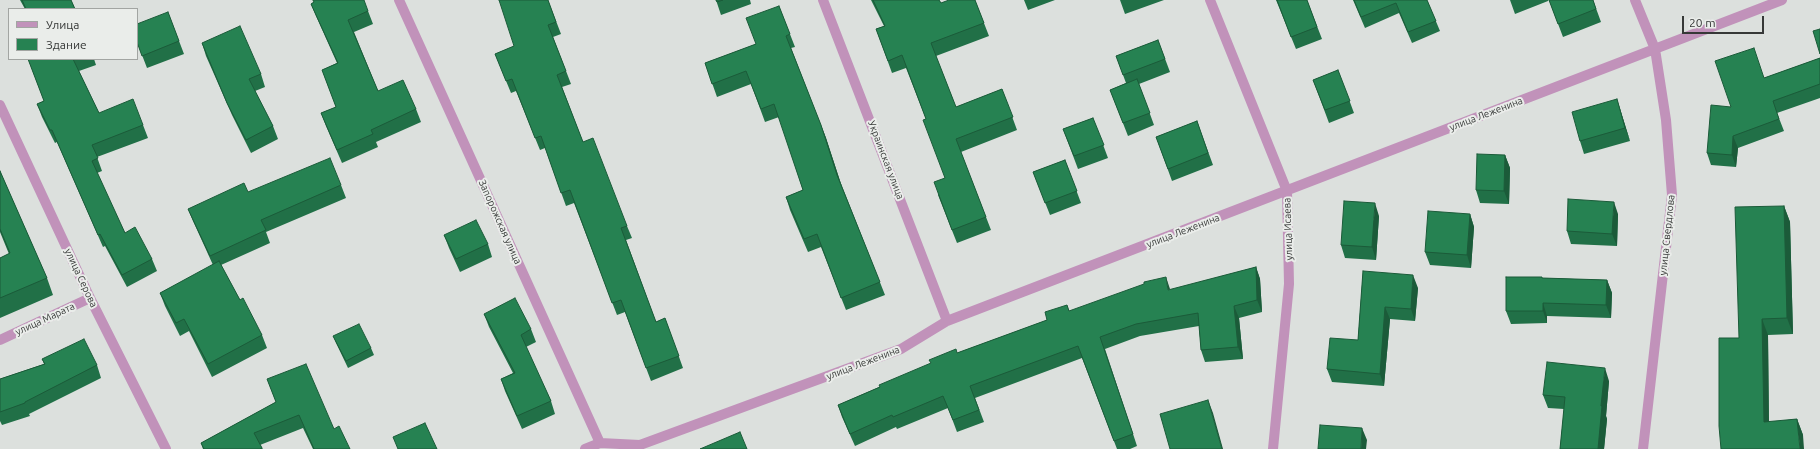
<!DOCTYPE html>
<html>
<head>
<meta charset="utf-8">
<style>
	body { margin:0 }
	#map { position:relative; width:1820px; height:449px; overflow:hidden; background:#dce0dd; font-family:Ubuntu,sans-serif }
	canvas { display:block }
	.legend { position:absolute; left:8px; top:8px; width:130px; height:52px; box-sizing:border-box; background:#eaedea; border:1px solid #a2a5a2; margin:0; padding:5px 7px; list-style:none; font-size:12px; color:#363837 }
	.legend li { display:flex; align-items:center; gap:8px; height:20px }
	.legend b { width:20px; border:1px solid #a2a5a2 }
	.scale { position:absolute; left:1682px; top:16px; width:82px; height:18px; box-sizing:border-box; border:2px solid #363837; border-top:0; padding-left:5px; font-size:12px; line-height:14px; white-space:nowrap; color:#363837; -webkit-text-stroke:3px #eaedea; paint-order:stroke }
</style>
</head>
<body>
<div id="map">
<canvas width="1820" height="449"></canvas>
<ul class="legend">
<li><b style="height:5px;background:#c192ba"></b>Улица</li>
<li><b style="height:11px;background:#268252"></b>Здание</li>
</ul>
<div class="scale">20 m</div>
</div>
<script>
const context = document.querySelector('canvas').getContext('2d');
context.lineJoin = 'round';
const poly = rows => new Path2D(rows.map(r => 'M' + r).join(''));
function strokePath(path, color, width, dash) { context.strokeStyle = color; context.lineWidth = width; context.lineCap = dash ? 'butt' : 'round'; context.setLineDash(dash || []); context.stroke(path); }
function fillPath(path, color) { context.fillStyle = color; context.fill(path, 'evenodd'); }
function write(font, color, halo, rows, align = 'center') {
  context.font = font + ' Ubuntu,sans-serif'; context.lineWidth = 4; context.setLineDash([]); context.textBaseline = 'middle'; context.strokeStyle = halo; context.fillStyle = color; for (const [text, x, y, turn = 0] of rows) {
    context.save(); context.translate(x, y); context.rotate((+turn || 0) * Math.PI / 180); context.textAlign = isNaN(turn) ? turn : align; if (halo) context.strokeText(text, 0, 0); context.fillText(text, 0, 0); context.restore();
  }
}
strokePath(poly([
	[399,0,600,443],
	[823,0,947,321],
	[1210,0,1287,191,1289,284,1273,449],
	[1635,0,1655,49,1666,120,1672,195,1643,449],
	[0,105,90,298,166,449],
	[0,340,90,298],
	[585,449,600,443,640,445,901,349,947,321,1782,0]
]), '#c192ba', 10);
fillPath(poly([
	[20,0,71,0,75,9,25,9],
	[548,0,561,34,553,37,571,84,562,87,583,142,627,226,632,238,626,240,656,322,665,318,683,368,651,381,625,312,617,315,574,203,566,206,545,148,540,150,516,91,511,93,495,54,514,46],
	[716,0,750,0,751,4,721,15],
	[871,0,939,0,941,3,975,0,989,36,936,56,956,107,1002,89,1017,130,961,152,991,230,957,243,938,195,945,178,926,119,906,68,892,73,876,29,884,26],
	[1024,0,1055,0,1028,10],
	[1120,0,1164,0,1125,14],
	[1276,0,1307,0,1322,39,1296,49],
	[1353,0,1427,0,1440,31,1412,43,1399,13,1365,28],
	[1510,0,1548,0,1548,1,1515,14],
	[1549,0,1593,0,1601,22,1563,37],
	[314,2,368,11,373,24,354,32,378,91,416,109,421,122,376,142,378,147,342,163,326,126,321,113,336,107,322,70,337,63,316,16,311,4],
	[779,6,795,47,791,48,826,138,840,181,885,295,846,310,821,247,808,252,790,210,786,197,803,190,779,117,765,122,751,84,717,97,705,63,756,44],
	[168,12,184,54,147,68,137,42],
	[1158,40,1170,72,1139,84,1154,125,1128,136,1110,90,1126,83,1116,56],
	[202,43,261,74,265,87,255,91,273,126,278,139,251,153,232,115,206,56],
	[1820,58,1820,98,1777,113,1784,131,1738,148,1736,167,1711,165,1707,153,1731,107,1764,78],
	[28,59,94,59,96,65,79,71,99,113,143,125,148,138,97,157,102,171,97,173,125,233,152,259,157,271,127,287,105,246,103,247,57,142,55,143,42,117,37,104,44,101],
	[1338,70,1354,113,1329,123,1313,80],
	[1617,99,1621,112,1630,141,1584,154,1580,141],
	[1093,118,1108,158,1078,169,1063,129],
	[1197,121,1213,165,1172,181,1156,137],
	[1505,155,1510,168,1509,204,1480,203,1476,190],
	[1065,160,1081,203,1050,215,1033,172],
	[0,171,47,278,53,295,0,318,0,258,9,254,0,232],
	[341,185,346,198,266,232,270,243,221,265,240,300,262,335,267,348,212,377,189,331,180,336,165,306,160,293,213,265,193,221,188,209,248,192],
	[1784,206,1790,222,1793,334,1768,335,1769,422,1797,419,1803,435,1719,426,1739,338],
	[1470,214,1474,227,1471,268,1430,265,1425,252],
	[1618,214,1617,246,1571,244,1567,231],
	[1379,216,1376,260,1345,258,1341,245],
	[444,235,488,244,492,257,460,272,449,248],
	[1256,267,1260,279,1262,312,1239,318,1243,359,1205,362,1201,350,1199,326,1140,336,1105,349,1137,446,1130,449,1117,449,1082,358,975,398,984,422,957,432,948,408,897,429,896,427,855,446,842,417,838,405,957,353,1047,320,1067,305,1069,311,1170,290],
	[1363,271,1418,288,1415,321,1390,319,1384,386,1332,382,1327,369,1358,340],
	[1543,278,1607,280,1612,293,1611,318,1547,316,1547,323,1511,324,1506,311],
	[484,314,531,329,536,342,526,347,551,401,555,414,522,429,505,391,501,379,513,373,489,327],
	[333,336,371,348,374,355,348,368,336,343],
	[42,359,97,365,101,378,29,414,30,416,2,425,0,421,0,379,44,364],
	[267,379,334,429,350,449,313,449,303,428,260,445,263,449,203,449,201,443,276,402],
	[1609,381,1606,416,1607,419,1604,449,1560,449,1564,409,1548,408,1543,395]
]), '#217047');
fillPath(poly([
	[1617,99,1621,112,1630,141,1625,128],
	[821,125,826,138,842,187,837,175],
	[1733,136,1738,148,1736,167,1732,155],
	[1505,155,1510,168,1509,204,1504,191],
	[1614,202,1618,214,1617,246,1612,234],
	[1375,203,1379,216,1376,260,1372,247],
	[1784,206,1790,222,1793,334,1787,318],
	[1470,214,1474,227,1471,268,1467,255],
	[1256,267,1260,279,1262,312,1257,300],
	[1413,275,1418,288,1415,321,1411,309],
	[1166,277,1170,289,1168,290],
	[1607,280,1612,293,1611,318,1606,305],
	[1543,303,1547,316,1547,323,1543,311],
	[1234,306,1239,318,1243,359,1238,347],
	[1385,307,1390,319,1384,386,1380,374],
	[1762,319,1768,335,1769,438,1764,422],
	[1605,368,1609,381,1606,416,1607,419,1604,449,1598,449,1601,406],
	[1208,400,1213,413,1223,449,1222,449],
	[1797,419,1803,435,1804,449,1800,449],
	[1362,428,1367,440,1366,449,1361,449]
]), '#1b5b39');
const building = poly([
	[22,0,71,0,75,9,26,9,22,0],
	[313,0,364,0,368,11,348,20,378,91,403,80,416,109,371,130,373,134,337,150,321,113,336,107,322,70,338,63,311,4,314,2,313,0],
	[499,0,548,0,556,22,548,25,566,71,557,75,583,142,593,138,627,226,621,228,656,322,665,318,679,356,646,368,621,300,612,303,570,190,561,193,541,136,535,138,512,79,506,81,495,54,514,46,499,0],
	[716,0,723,0,717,2,716,0],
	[873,0,939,0,941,3,949,0,975,0,984,23,931,43,956,107,1002,89,1013,117,956,139,986,217,952,230,934,182,945,178,923,120,926,119,902,55,888,61,876,29,885,26,873,0],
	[1277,0,1307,0,1317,27,1291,37,1277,0],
	[1354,0,1427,0,1436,21,1408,32,1396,3,1361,17,1354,0],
	[1549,0,1593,0,1596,9,1558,24,1549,0],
	[779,6,790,34,786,36,821,125,837,175,880,282,841,298,817,234,804,239,786,197,803,190,774,104,761,109,746,71,712,84,705,63,756,44,746,18,779,6],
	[168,12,179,41,142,56,137,42,137,24,168,12],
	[240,26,261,74,249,79,273,126,246,140,227,103,202,43,240,26],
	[1820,29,1820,54,1813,31,1820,29],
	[1158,40,1165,59,1123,75,1116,56,1158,40],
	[1754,48,1764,78,1820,58,1820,84,1773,101,1779,119,1733,136,1732,155,1707,153,1711,105,1731,107,1715,61,1754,48],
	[28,59,74,59,73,59,99,113,133,99,143,125,92,145,98,158,92,161,125,233,135,227,152,259,122,275,100,234,98,235,52,130,50,130,37,104,44,101,28,59],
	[1338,70,1350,101,1325,110,1313,80,1338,70],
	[1137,79,1150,113,1123,123,1110,90,1137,79],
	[1617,99,1625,128,1580,141,1572,112,1617,99],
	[1093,118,1104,145,1074,156,1063,129,1093,118],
	[1197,121,1208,153,1168,169,1156,137,1197,121],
	[1477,154,1505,155,1504,191,1476,190,1477,154],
	[330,158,341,185,261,220,266,230,210,256,188,209,244,183,248,192,330,158],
	[1065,160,1077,191,1045,203,1033,172,1065,160],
	[0,171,47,278,0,298,0,258,10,253,0,229,0,171],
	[1568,199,1614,202,1612,234,1567,231,1568,199],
	[1344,201,1375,203,1372,247,1341,245,1344,201],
	[1784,206,1787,318,1762,319,1764,422,1797,419,1800,449,1721,449,1719,426,1719,338,1739,338,1735,207,1784,206],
	[1428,211,1470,214,1467,255,1425,252,1428,211],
	[476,220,488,244,456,259,444,235,476,220],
	[219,261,240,300,243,298,262,335,208,364,184,319,176,323,160,293,219,261],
	[1256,267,1257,300,1234,306,1238,347,1201,350,1198,313,1136,324,1100,337,1133,434,1114,441,1078,346,970,386,979,410,953,420,943,396,893,417,892,415,850,434,838,405,880,387,879,385,931,363,929,360,956,349,957,353,1047,320,1045,312,1067,305,1069,311,1144,284,1144,282,1166,277,1168,290,1256,267],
	[1363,271,1413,275,1411,309,1385,307,1380,374,1327,369,1330,338,1358,340,1363,271],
	[1506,277,1542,277,1542,278,1607,280,1606,305,1543,303,1543,311,1506,311,1506,277],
	[515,298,531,329,521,335,551,401,517,416,501,379,515,373,484,314,515,298],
	[359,324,371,348,346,361,333,336,359,324],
	[84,339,97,365,25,402,25,403,0,412,0,379,45,364,42,359,84,339],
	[1547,362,1605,368,1601,406,1602,406,1598,449,1560,449,1565,397,1543,395,1547,362],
	[306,364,334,429,339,426,350,449,314,449,299,415,254,433,262,448,260,449,204,449,201,443,276,402,267,379,306,364],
	[1208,400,1222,449,1170,449,1160,414,1208,400],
	[425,423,437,449,398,449,393,437,425,423],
	[1320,425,1362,428,1361,449,1318,449,1320,425],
	[740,432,747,449,700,449,740,432]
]);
fillPath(building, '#268252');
strokePath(building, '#1b5b39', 1);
write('10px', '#363837', '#eaedea', [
	["улица Леженина",1486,114,-21],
	["Украинская улица",886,160,69],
	["Запорожская улица",500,222,66],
	["улица Исаева",1288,229,-92],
	["улица Леженина",1183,231,-21],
	["улица Свердлова",1667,235,-84],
	["улица Серова",81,278,65],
	["улица Марата",45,319,-25],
	["улица Леженина",863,363,-21]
]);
</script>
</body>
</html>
